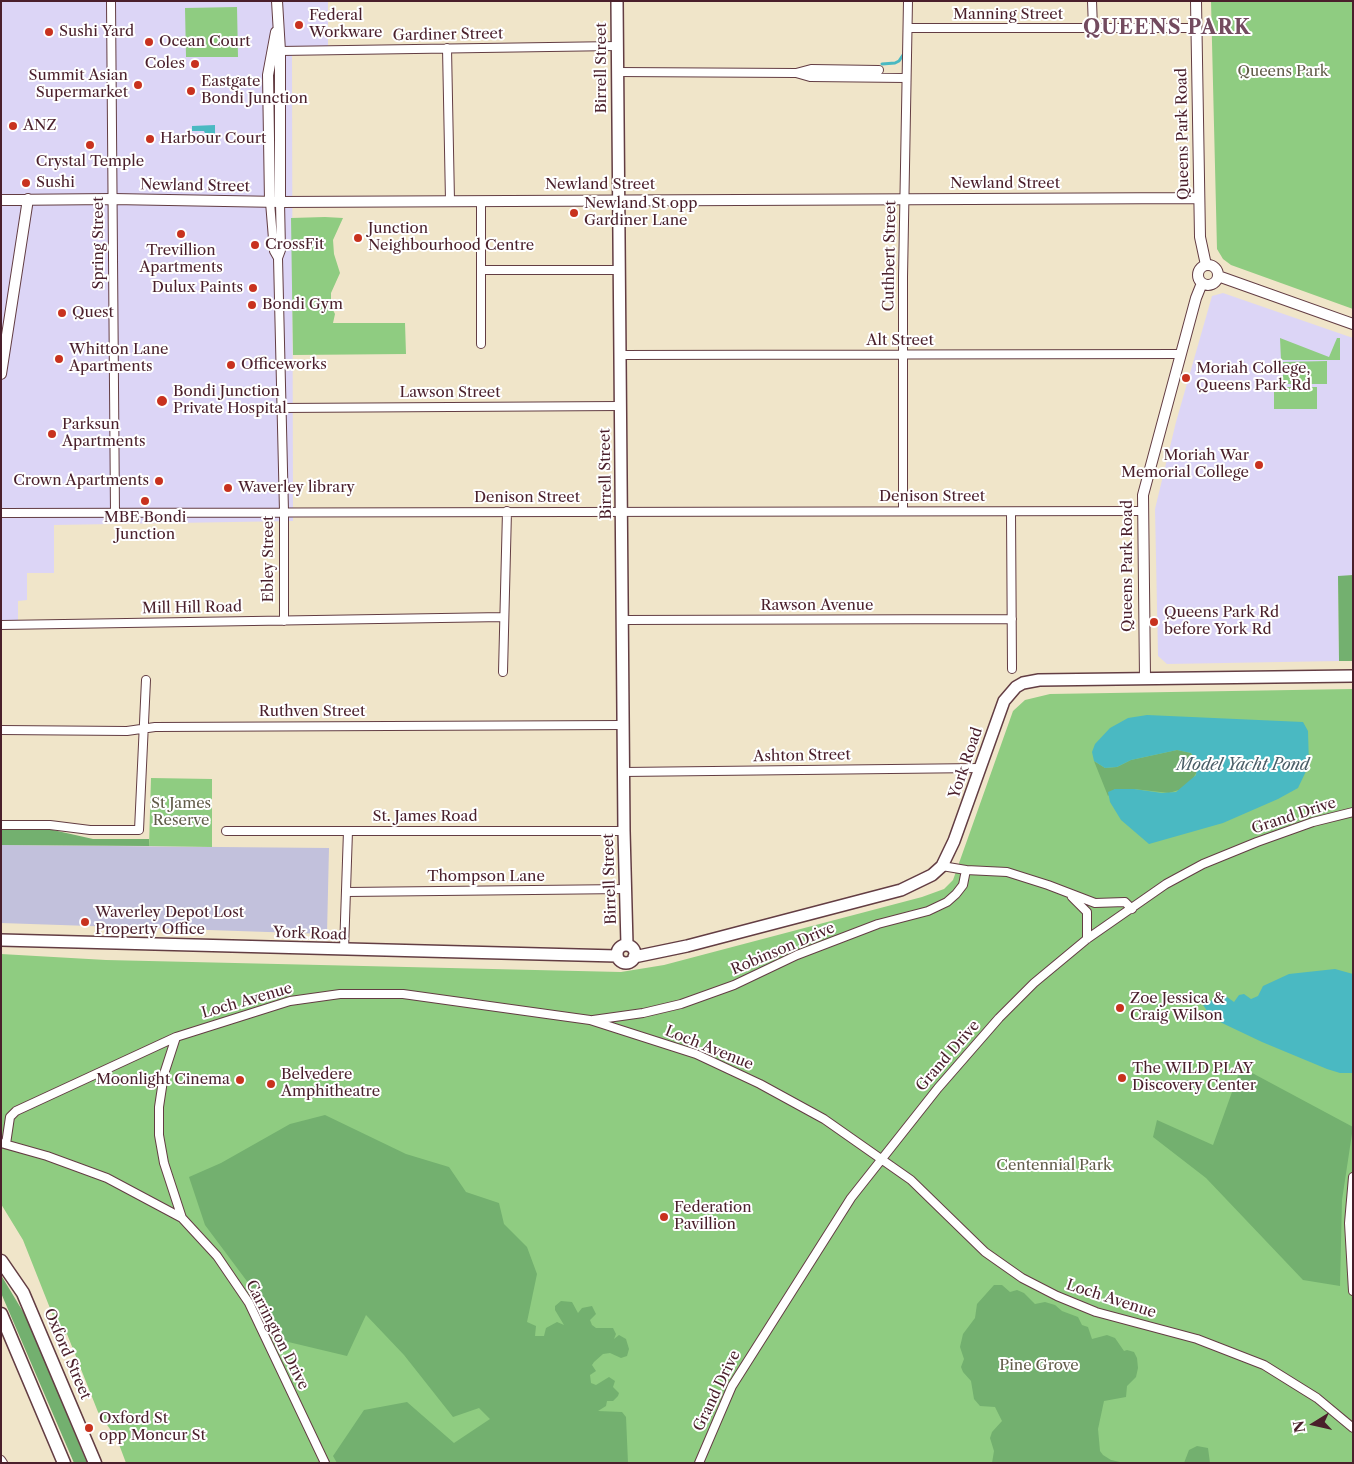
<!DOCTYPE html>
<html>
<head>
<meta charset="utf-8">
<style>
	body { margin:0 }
	#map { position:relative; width:1354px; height:1464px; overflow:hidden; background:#f0e5c9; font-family:"Libre Caslon Text",serif }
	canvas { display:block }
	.frame { position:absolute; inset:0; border:2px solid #4a1f2b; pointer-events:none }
	.north { position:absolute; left:1289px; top:1399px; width:50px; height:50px; -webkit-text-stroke:4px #fff; paint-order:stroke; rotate:260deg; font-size:14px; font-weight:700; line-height:20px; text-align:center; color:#4a1f2b }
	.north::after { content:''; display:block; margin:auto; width:18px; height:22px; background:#4a1f2b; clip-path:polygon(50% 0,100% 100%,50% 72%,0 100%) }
</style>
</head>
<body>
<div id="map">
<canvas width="1354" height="1464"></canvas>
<div class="frame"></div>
<div class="north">N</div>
</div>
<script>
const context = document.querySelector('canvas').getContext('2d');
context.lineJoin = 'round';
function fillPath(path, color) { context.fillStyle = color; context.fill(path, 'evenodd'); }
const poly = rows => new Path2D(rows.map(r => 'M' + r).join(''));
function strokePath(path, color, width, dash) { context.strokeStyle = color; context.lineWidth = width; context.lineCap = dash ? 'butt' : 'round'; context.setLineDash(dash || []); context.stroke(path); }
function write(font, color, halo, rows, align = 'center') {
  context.font = font + ' "Libre Caslon Text",serif'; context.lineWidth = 4; context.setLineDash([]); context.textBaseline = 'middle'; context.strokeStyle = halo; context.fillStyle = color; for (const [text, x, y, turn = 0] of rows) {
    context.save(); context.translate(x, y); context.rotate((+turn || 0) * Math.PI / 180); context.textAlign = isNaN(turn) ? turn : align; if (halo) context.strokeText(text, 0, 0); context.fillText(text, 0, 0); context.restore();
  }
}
fillPath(poly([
	[1,1,328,1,328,55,292,54,293,521,54,525,54,573,27,573,27,600,18,601,18,622,1,622],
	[1223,293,1353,338,1353,575,1338,577,1339,661,1167,664,1158,656,1155,509,1176,422,1212,296]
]), '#dcd5f6');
fillPath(poly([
	[1,845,329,848,327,934,1,923]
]), '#c2c1dc');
fillPath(poly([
	[1211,1,1353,1,1353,309,1231,265,1223,259,1217,249],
	[237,7,238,57,186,57,185,8],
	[325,217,343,218,333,240,334,254,340,273,331,293,331,306,335,314,333,323,405,323,406,354,293,355,291,218],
	[1280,338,1329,357,1337,338,1340,338,1340,360,1281,360],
	[1327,361,1327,384,1283,384,1283,362],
	[1274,387,1317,387,1317,409,1274,409],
	[1353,689,1353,1463,126,1463,117,1439,98,1412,67,1334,61,1336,23,1240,1,1204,1,954,106,960,621,972,664,965,922,897,944,889,953,880,1013,711,1025,700,1050,694],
	[151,778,212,779,212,847,149,846]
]), '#8fcc81');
fillPath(poly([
	[1353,575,1353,661,1339,661,1338,576],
	[1177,750,1191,753,1198,770,1192,780,1182,789,1169,793,1134,789,1115,789,1108,796,1094,761,1105,768,1117,767,1131,760],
	[1,829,53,830,93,839,149,839,149,846,1,845],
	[1241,1067,1353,1127,1342,1200,1340,1286,1303,1280,1206,1178,1153,1137,1157,1120,1213,1145],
	[325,1115,406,1154,449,1167,466,1192,499,1203,504,1224,527,1247,537,1274,527,1322,536,1326,535,1336,544,1336,546,1328,557,1322,564,1325,555,1310,555,1306,561,1301,572,1302,578,1313,582,1308,592,1306,596,1314,590,1320,592,1325,596,1328,613,1328,616,1334,614,1339,619,1335,626,1339,629,1349,627,1356,621,1358,610,1353,603,1354,594,1362,592,1365,596,1371,590,1375,591,1383,596,1385,609,1377,615,1381,613,1387,619,1393,618,1396,613,1401,607,1401,606,1406,598,1411,622,1412,626,1417,628,1463,337,1463,333,1456,364,1410,407,1402,454,1443,490,1419,479,1408,453,1417,404,1355,366,1315,347,1356,280,1340,255,1292,205,1225,189,1177,221,1163,290,1124],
	[1,1275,28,1320,87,1463,74,1463,1,1293],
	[994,1285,1002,1285,1010,1292,1017,1290,1024,1293,1035,1304,1045,1302,1055,1305,1062,1311,1078,1317,1082,1325,1088,1327,1092,1339,1107,1335,1115,1338,1124,1351,1127,1350,1134,1352,1137,1358,1138,1368,1136,1377,1127,1386,1126,1397,1104,1401,1098,1429,1100,1451,1103,1455,1111,1460,1124,1463,992,1463,994,1451,990,1438,992,1432,1002,1421,995,1407,980,1406,974,1399,971,1381,963,1372,961,1367,964,1359,960,1347,963,1334,975,1318,977,1304],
	[1197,1446,1208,1448,1210,1463,1184,1463,1189,1450]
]), '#73b06f');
fillPath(poly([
	[215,125,215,138,207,138,204,131,192,131,192,126],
	[1147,715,1303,722,1308,731,1309,765,1298,788,1278,799,1223,823,1149,844,1121,820,1110,802,1108,792,1115,789,1134,789,1162,793,1176,792,1196,775,1197,765,1194,757,1191,753,1177,750,1131,760,1117,767,1105,768,1094,761,1092,752,1095,744,1110,728,1128,718],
	[1335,969,1353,974,1353,1073,1340,1073,1327,1069,1262,1042,1222,1023,1210,1015,1203,1005,1223,994,1234,1002,1239,995,1244,994,1251,999,1258,996,1263,986,1289,974]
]), '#4ab9c2');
strokePath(poly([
	[882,64,895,63,899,61,903,55]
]), '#4ab9c2', 3);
const minor = poly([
	[111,1,115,514],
	[1092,1,1093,28],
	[909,28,1197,28],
	[447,48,450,201],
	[280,51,617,46],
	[617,72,796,73,810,77,906,78],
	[796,73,811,69,879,70],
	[481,201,481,344],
	[270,202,274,251,278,258],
	[280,202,281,250,278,258,284,512,284,621],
	[482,270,618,270],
	[619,355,1181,354],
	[281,408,620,406],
	[903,511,903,277,908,1],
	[1011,512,1012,669],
	[1,513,1142,511],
	[622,620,1012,619],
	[1,625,504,617],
	[503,672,507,511],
	[1,730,127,731,155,727,623,725],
	[623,772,980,768],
	[1,825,50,825,90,830,139,830,146,680],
	[226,831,624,831],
	[942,866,966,870,1007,872,1048,885,1095,903,1125,902,1132,909],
	[347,892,626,889],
	[1072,897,1087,912,1087,939],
	[344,950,348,831],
	[593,1020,643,1013,681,1004,734,985,797,955,878,924,928,911,947,902,956,894,963,885,966,870],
	[176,1037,164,1074,159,1107,159,1135,164,1163,182,1218],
	[1,1143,47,1156,107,1178,182,1218,217,1256,249,1303,325,1463],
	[6,1144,10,1117,16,1111,176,1037,290,1001,340,994,403,994,590,1020,696,1054,760,1084,824,1119,911,1180,985,1252,1022,1278,1057,1296,1096,1312,1197,1339,1264,1365,1317,1398,1353,1428],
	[1353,1177,1349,1223,1353,1291],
	[1,1460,3,1463],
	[699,1463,732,1386,851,1198,938,1088,999,1018,1034,983,1087,939,1166,884,1203,864,1257,842,1313,822,1353,812]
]);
const tertiary = poly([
	[277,1,280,51,280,202],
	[1196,1,1200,237,1206,265],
	[1,200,113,199,280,202,1199,198],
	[270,202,268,75,276,32],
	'1198 275a10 10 0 1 1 20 0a10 10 0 1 1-20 0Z',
	[1218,276,1353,324],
	[1,374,28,199],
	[1145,678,1143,495,1196,298,1202,283]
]);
const secondary = poly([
	[617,1,624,831,627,945],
	[1,940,617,956],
	'617 954a9 9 0 1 1 18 0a9 9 0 1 1-18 0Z',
	[634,957,687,946,901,890,932,875,942,866,954,841,1004,701,1016,687,1023,683,1039,680,1353,676]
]);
const primary = poly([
	[1,1261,23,1293,95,1463],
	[1,1314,64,1463]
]);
strokePath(minor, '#633d43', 10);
strokePath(tertiary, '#633d43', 12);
strokePath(secondary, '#633d43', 14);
strokePath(primary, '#633d43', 15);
strokePath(minor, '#fff', 8);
strokePath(tertiary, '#fff', 10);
strokePath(secondary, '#fff', 11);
strokePath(primary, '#fff', 12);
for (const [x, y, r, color] of [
	[299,25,5,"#c8321e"],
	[49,32,5,"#c8321e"],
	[149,42,5,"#c8321e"],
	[195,64,5,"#c8321e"],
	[138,85,5,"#c8321e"],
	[191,91,5,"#c8321e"],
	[13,126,5,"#c8321e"],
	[150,139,5,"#c8321e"],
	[90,145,5,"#c8321e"],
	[26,183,5,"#c8321e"],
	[574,213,5,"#c8321e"],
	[181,234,5,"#c8321e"],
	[358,238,5,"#c8321e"],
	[255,245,5,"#c8321e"],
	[253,288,5,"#c8321e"],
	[252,305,5,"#c8321e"],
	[62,313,5,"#c8321e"],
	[59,359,5,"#c8321e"],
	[231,365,5,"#c8321e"],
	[1186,378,5,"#c8321e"],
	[162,401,6,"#c8321e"],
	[52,434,5,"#c8321e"],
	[1259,465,5,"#c8321e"],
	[159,481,5,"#c8321e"],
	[228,488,5,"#c8321e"],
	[145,501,5,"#c8321e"],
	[1154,622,5,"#c8321e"],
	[85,922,5,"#c8321e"],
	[1120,1008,5,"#c8321e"],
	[1122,1078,5,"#c8321e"],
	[240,1080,5,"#c8321e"],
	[271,1084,5,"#c8321e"],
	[664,1217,5,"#c8321e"],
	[89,1428,5,"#c8321e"]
]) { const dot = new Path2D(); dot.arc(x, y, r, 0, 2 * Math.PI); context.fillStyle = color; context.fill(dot); strokePath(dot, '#fff', 2); }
write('15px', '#4a1f2b', '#fff', [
	["Manning Street",1008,15],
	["Gardiner Street",448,35,-1],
	["Birrell Street",602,68,-90],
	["Queens Park Road",1183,134,-91],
	["Newland Street",1005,184],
	["Newland Street",600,185],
	["Newland Street",195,186,1],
	["Spring Street",99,243,-90],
	["Cuthbert Street",890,256,-89],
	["Alt Street",900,341],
	["Lawson Street",450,393],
	["Birrell Street",606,474,-91],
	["Denison Street",932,497],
	["Denison Street",527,498],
	["Ebley Street",269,559,-90],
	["Queens Park Road",1128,566,-90],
	["Rawson Avenue",817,606],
	["Mill Hill Road",192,608,-1],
	["Ruthven Street",312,712],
	["Ashton Street",802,756,-1],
	["York Road",966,763,-71],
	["Grand Drive",1294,816,-18],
	["St. James Road",425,817],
	["Thompson Lane",486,877],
	["Birrell Street",610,879,-92],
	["York Road",310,934,2],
	["Robinson Drive",783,949,-23],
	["Loch Avenue",247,1001,-16],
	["Loch Avenue",709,1048,22],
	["Grand Drive",948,1056,-49],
	["Loch Avenue",1111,1299,18],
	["Carrington Drive",277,1335,63],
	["Oxford Street",67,1354,67],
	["Grand Drive",717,1391,-64]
]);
write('15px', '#4a1f2b', '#fff', [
	["Federal",309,16],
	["Workware",309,33],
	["Sushi Yard",59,32],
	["Ocean Court",159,42],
	["Coles",185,64,"right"],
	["Summit Asian",128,76,"right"],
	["Supermarket",128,93,"right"],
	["Eastgate",201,82],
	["Bondi Junction",201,99],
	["ANZ",23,126],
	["Harbour Court",160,139],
	["Crystal Temple",90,162,"center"],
	["Sushi",36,183],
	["Newland St opp",584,204],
	["Gardiner Lane",584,221],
	["Junction",368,229],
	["Neighbourhood Centre",368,246],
	["CrossFit",265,245],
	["Trevillion",181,251,"center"],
	["Apartments",181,268,"center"],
	["Dulux Paints",243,288,"right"],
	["Bondi Gym",262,305],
	["Quest",72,313],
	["Whitton Lane",69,350],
	["Apartments",69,367],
	["Officeworks",241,365],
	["Moriah College,",1196,369],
	["Queens Park Rd",1196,386],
	["Bondi Junction",173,392],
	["Private Hospital",173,409],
	["Parksun",62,425],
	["Apartments",62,442],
	["Moriah War",1249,456,"right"],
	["Memorial College",1249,473,"right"],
	["Crown Apartments",149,481,"right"],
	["Waverley library",238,488],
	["MBE Bondi",145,518,"center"],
	["Junction",145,535,"center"],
	["Queens Park Rd",1164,613],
	["before York Rd",1164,630],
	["Waverley Depot Lost",95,913],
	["Property Office",95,930],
	["Zoe Jessica &",1130,999],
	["Craig Wilson",1130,1016],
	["The WILD PLAY",1132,1069],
	["Discovery Center",1132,1086],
	["Belvedere",281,1075],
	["Amphitheatre",281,1092],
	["Moonlight Cinema",230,1080,"right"],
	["Federation",674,1208],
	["Pavillion",674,1225],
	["Oxford St",99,1419],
	["opp Moncur St",99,1436]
], 'left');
write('15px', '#625c49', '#fff', [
	["Queens Park",1283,72],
	["St James",181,804],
	["Reserve",181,821],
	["Centennial Park",1054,1166],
	["Pine Grove",1039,1366]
]);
write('italic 16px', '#4a5d67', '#fff', [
	["Model Yacht Pond",1243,765]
]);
context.letterSpacing = '1px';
write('bold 20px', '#734b5f', '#fff', [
	["QUEENS PARK",1167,28]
]);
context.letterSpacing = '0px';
</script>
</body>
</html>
